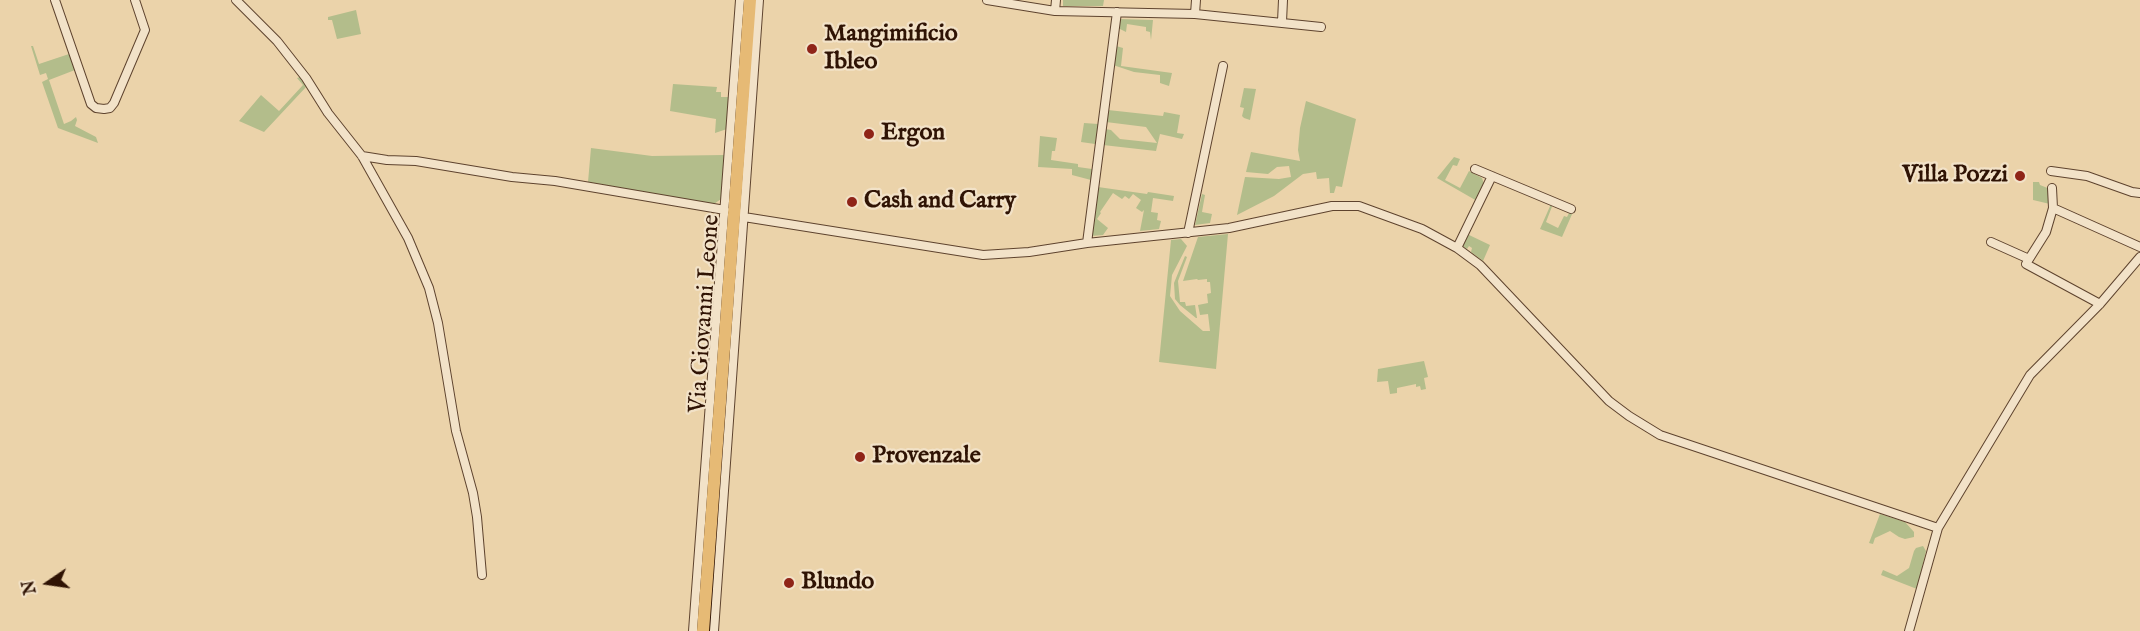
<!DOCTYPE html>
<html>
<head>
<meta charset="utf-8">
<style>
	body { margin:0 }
	#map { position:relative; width:2140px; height:631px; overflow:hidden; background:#ebd3aa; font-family:"IM FELL English",serif }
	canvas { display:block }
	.north { position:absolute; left:18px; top:553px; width:60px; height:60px; -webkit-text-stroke:4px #f2e2c8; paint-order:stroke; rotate:257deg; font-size:16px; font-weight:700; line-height:24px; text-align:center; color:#2f1304 }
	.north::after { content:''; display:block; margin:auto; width:21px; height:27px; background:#2f1304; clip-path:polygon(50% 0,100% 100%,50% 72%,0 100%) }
</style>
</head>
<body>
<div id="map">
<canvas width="2140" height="631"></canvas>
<div class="north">N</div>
</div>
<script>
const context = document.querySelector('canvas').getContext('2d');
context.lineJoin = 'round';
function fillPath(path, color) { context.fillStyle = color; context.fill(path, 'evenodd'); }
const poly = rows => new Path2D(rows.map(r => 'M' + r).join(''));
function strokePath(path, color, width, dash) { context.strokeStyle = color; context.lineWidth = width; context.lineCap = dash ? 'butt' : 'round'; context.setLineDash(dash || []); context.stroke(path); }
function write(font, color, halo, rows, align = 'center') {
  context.font = font + ' "IM FELL English",serif'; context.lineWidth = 4.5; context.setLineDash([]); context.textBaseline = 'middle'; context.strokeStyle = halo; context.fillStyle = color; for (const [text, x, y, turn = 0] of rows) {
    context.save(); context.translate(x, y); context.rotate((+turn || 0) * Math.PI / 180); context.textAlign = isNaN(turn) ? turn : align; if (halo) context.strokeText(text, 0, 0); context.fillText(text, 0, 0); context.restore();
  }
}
fillPath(poly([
	[1063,0,1104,0,1103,6,1063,6],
	[356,10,361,34,337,39,332,20,328,20,328,17],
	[1119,19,1153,20,1151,40,1150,32,1146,31,1146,27,1127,24,1126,32,1118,28],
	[33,46,39,64,69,54,75,70,49,80,64,124,71,121,76,117,77,120,75,126,96,137,98,143,58,128,42,82,48,79,46,73,40,75,31,46],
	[1116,46,1123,48,1121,66,1172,73,1169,86,1160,83,1160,75,1134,72,1113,65],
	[300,77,307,86,264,132,239,121,261,95,279,111,303,85,297,78],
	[673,84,717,87,716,92,721,92,721,97,729,97,727,129,715,133,716,119,670,111],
	[1244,88,1256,89,1250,120,1244,118,1242,116,1244,108,1240,107],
	[1306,101,1356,119,1342,187,1336,186,1334,193,1330,193,1329,178,1317,179,1316,172,1303,174,1274,196,1237,215,1245,177,1279,179,1291,177,1289,166,1277,167,1268,174,1246,172,1251,152,1300,161,1298,150,1300,128],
	[1108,110,1163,116,1164,112,1180,115,1177,133,1184,134,1182,139,1160,134,1156,151,1103,145,1105,129,1111,130,1120,139,1157,143,1146,127,1106,122],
	[1084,123,1098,124,1095,144,1081,142],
	[1040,136,1057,138,1055,151,1052,151,1051,160,1078,164,1078,167,1092,169,1091,180,1072,175,1072,169,1038,167],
	[591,148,652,156,724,155,721,199,714,204,588,182],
	[1454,157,1460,159,1457,166,1453,165,1445,180,1460,188,1469,171,1482,178,1484,184,1477,201,1437,178],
	[2033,182,2039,182,2040,185,2050,189,2050,204,2033,200],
	[1098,187,1147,194,1148,192,1174,196,1173,201,1153,198,1151,212,1158,213,1157,220,1161,221,1159,229,1140,231,1144,210,1142,212,1136,208,1141,200,1133,194,1129,199,1125,196,1122,199,1113,193,1100,212,1101,213,1097,219,1108,228,1103,235,1091,236],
	[1202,194,1205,195,1202,212,1212,214,1210,223,1195,225],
	[1551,204,1553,204,1546,222,1558,228,1564,216,1567,217,1570,211,1573,212,1562,237,1540,229],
	[1228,234,1216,369,1159,362,1171,240,1181,239,1187,246,1172,275,1170,296,1180,311,1203,331,1210,331,1208,314,1200,315,1198,305,1208,303,1207,294,1211,293,1210,282,1207,282,1207,279,1198,280,1197,279,1183,281,1198,237],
	[1467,234,1490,245,1483,261,1471,252,1472,248,1469,246,1467,249,1461,245],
	[1185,256,1187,257,1178,281,1180,302,1185,302,1186,306,1195,305,1197,318,1196,318,1180,305,1175,299,1174,283],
	[1424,361,1428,377,1424,378,1426,389,1421,390,1420,386,1416,387,1416,384,1397,388,1397,393,1390,394,1388,381,1377,382,1378,369],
	[1880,514,1905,522,1914,532,1914,537,1905,539,1899,537,1890,531,1875,538,1873,544,1869,543],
	[1923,546,1926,551,1917,589,1881,575,1883,570,1897,576,1909,568,1914,551,1916,548]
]), '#b3bd8b');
const minor = poly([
	[55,0,91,104,96,108,104,109,110,108,114,103,145,30,135,0],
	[236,0,277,41,306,78,328,113,362,156,408,238,429,288,438,323,456,431,473,493,477,517,482,575],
	[987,0,1055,11,1195,14,1321,27],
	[1055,11,1056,0],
	[1195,14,1196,0],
	[1282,22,1283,0],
	[362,156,387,160,416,161,512,177,555,181,725,210],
	[1475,169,1571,209],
	[2051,171,2087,176,2132,192,2140,193],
	[2052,188,2053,208],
	[744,217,983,255,1029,252,1087,243,1229,228,1332,206,1359,206,1422,229,1457,248,1480,265,1609,401,1629,416,1660,435,1938,528,2030,375,2100,304,2140,257],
	[1188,233,1223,66],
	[1991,242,2029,259,2046,232,2053,208,2140,247],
	[1087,243,1117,12],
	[1457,248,1492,176],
	[2029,259,2026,264,2100,304],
	[693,631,740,0],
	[714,631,759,0],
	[1909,631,1938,528]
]);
const primary = poly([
	[703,631,750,0]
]);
strokePath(minor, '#5e432e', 10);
strokePath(primary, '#2f1304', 15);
strokePath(minor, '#f2e2c8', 8);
strokePath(primary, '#e6ba75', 12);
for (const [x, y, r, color] of [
	[812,49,6,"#8f2418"],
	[869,134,6,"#8f2418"],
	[2020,176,6,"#8f2418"],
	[852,202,6,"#8f2418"],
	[860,457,6,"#8f2418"],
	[789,583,6,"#8f2418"]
]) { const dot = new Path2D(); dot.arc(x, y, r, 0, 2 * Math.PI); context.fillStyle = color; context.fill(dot); strokePath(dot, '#f2e2c8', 2); }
write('bold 24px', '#2f1304', '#f2e2c8', [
	["Mangimificio",824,35],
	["Ibleo",824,63],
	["Ergon",881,134],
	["Villa Pozzi",2008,176,"right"],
	["Cash and Carry",864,202],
	["Provenzale",872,457],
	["Blundo",801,583]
], 'left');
write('24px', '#2f1304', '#f2e2c8', [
	["Via Giovanni Leone",706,314,-86]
]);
</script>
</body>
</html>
